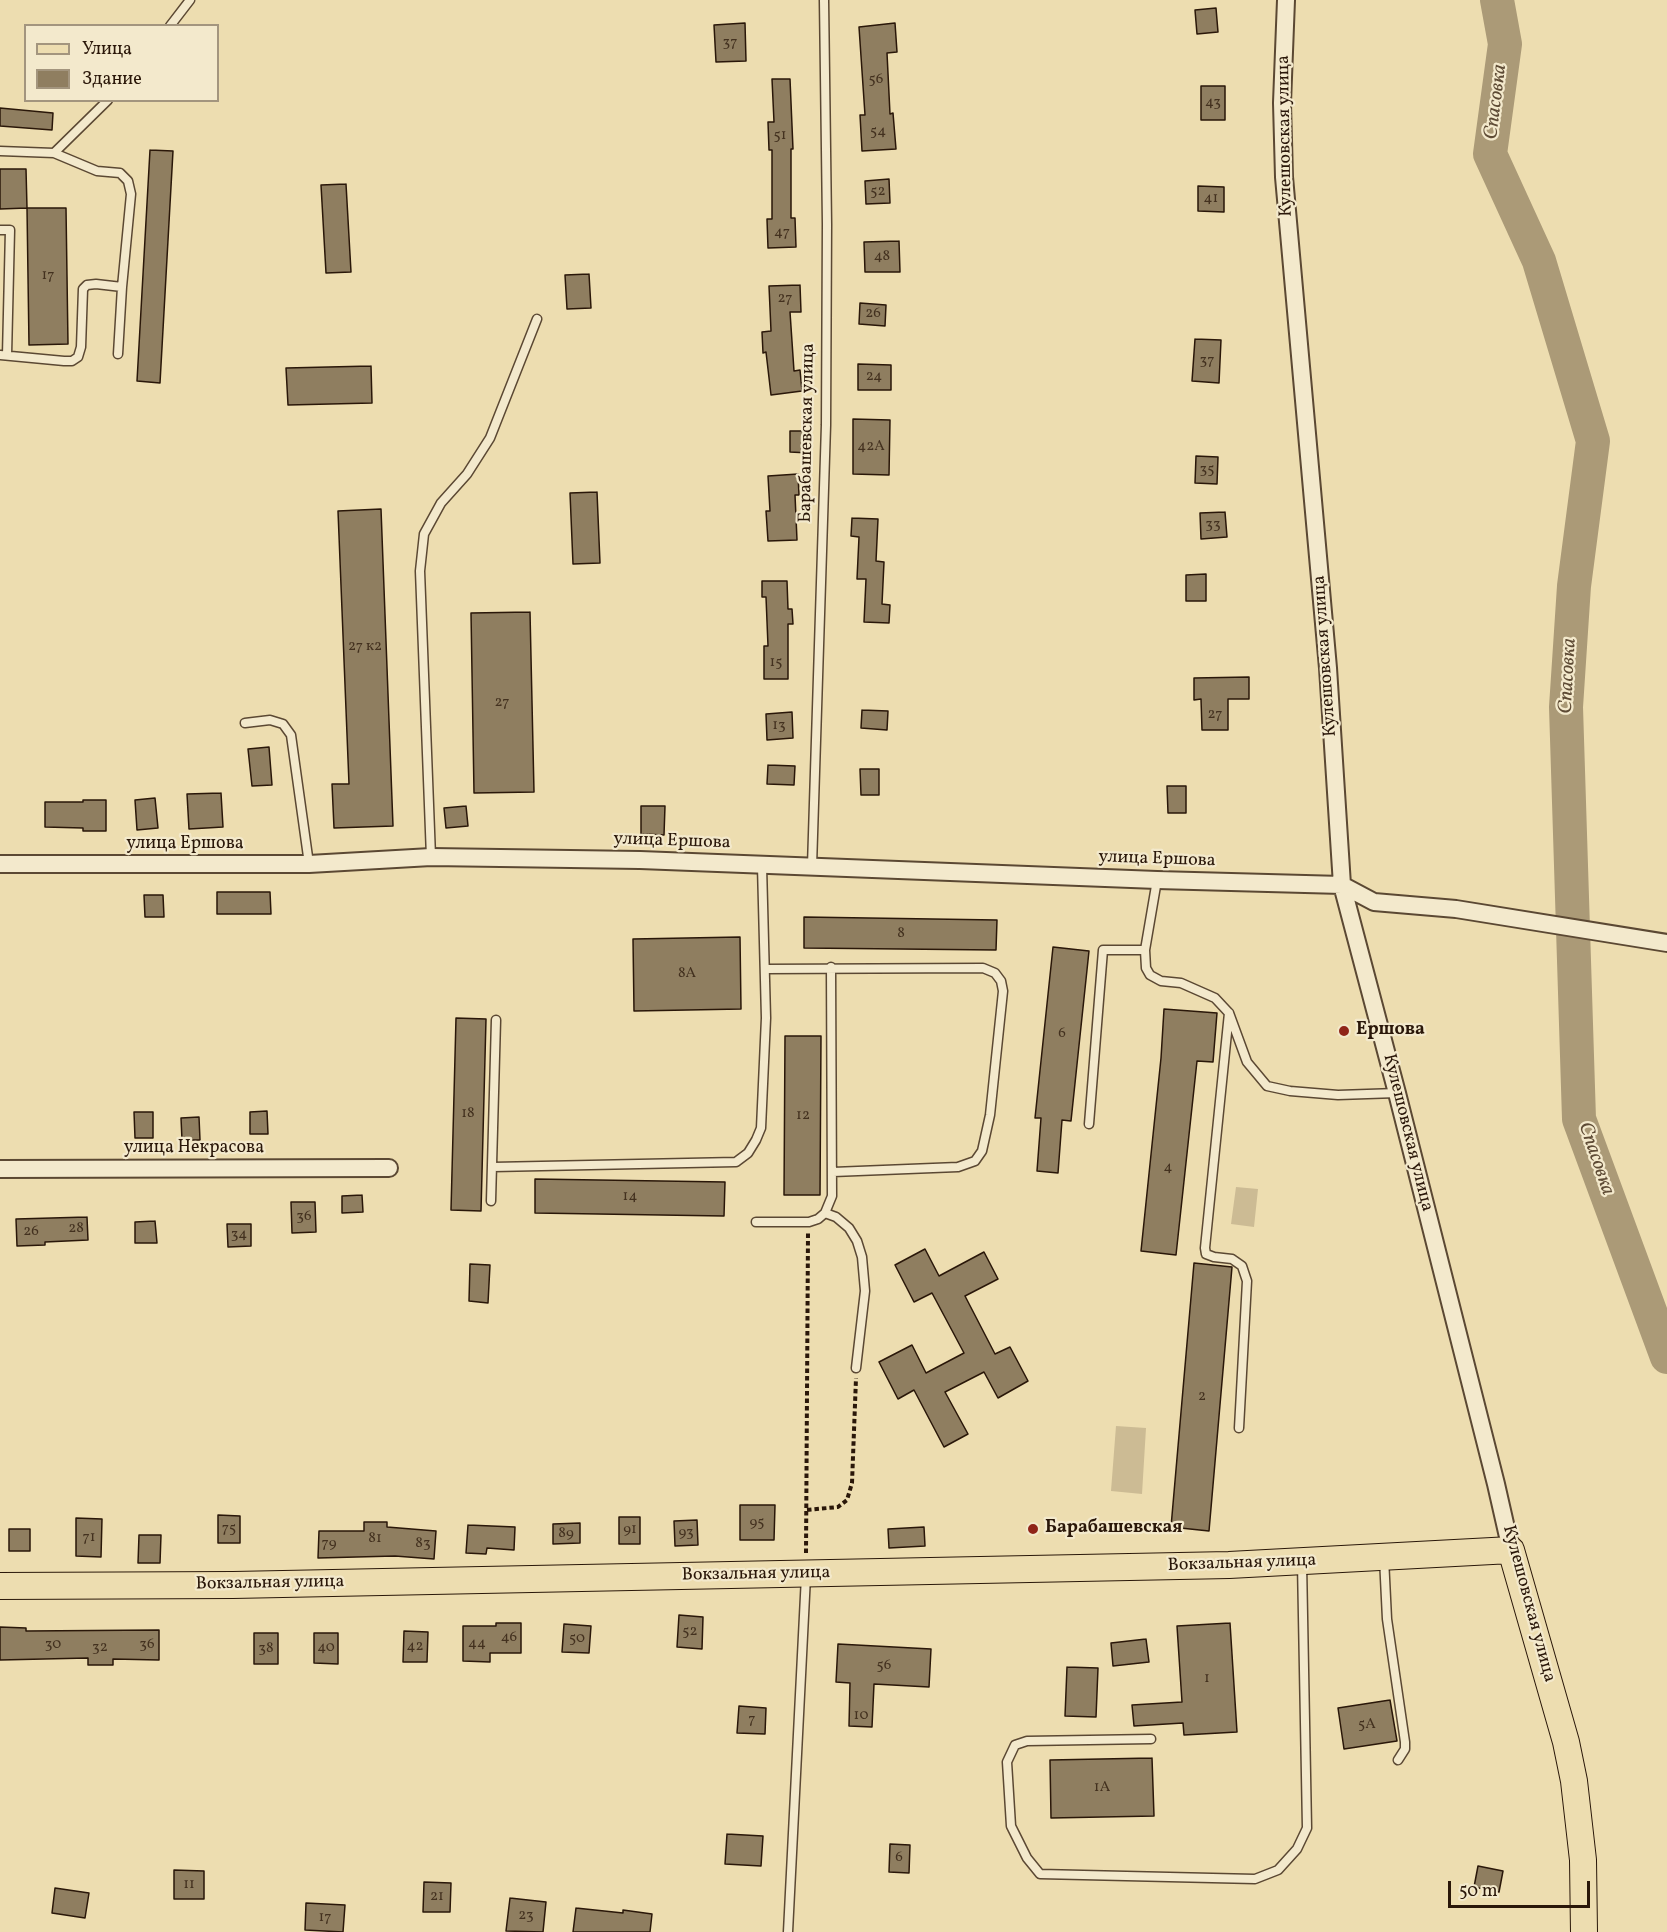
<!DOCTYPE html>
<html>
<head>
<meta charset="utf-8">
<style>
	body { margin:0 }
	#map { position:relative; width:1667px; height:1932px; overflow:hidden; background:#edddb0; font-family:Vollkorn,serif }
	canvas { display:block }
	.legend { position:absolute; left:24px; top:24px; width:195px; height:78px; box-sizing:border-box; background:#f3e9cc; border:2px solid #a3957e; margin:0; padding:8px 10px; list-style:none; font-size:18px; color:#2a1709 }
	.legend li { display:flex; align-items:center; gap:12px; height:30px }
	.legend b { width:30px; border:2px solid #a3957e }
	.scale { position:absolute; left:1448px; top:1881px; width:142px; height:27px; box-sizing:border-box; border:3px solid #2a1709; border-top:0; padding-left:8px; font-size:18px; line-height:21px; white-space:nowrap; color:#2a1709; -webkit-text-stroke:4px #f3e9cc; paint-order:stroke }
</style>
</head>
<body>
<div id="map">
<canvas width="1667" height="1932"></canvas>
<ul class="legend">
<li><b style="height:8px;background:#edddb0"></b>Улица</li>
<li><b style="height:16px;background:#8f7e60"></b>Здание</li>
</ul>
<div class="scale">50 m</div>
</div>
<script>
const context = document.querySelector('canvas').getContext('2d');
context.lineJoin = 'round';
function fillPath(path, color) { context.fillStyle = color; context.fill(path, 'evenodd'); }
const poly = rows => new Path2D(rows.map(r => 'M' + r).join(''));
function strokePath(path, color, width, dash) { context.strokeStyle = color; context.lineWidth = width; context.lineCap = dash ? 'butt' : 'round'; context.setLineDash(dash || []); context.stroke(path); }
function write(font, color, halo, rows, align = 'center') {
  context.font = font + ' Vollkorn,serif'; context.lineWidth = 4.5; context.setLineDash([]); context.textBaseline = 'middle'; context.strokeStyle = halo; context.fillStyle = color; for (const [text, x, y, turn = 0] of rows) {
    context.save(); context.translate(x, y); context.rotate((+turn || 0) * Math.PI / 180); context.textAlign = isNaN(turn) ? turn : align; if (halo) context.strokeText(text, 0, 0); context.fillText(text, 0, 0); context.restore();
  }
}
fillPath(poly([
	[1236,1187,1258,1189,1254,1227,1231,1224],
	[1116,1426,1146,1428,1142,1494,1111,1491]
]), '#ccbb94');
strokePath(poly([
	[1497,0,1505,44,1490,154,1539,261,1593,441,1574,586,1566,707,1579,1119,1667,1357]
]), '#ab9a77', 34);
const building = poly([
	[1216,8,1218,32,1197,34,1195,10,1216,8],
	[745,23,746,61,716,62,714,25,745,23],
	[895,23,897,52,887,53,890,114,893,113,896,149,862,151,860,115,865,115,859,27,895,23],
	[772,79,790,79,793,149,791,149,791,218,795,218,796,247,768,248,767,219,772,219,772,150,769,150,768,122,774,122,772,79],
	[1201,86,1225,86,1225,120,1201,120,1201,86],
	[0,108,53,113,52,130,0,126,0,108],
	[150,150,173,151,160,383,137,381,150,150],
	[0,169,26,169,27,208,0,209,0,169],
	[889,179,890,203,866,204,865,181,889,179],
	[346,184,351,272,326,273,321,185,346,184],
	[1198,186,1224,187,1224,212,1198,211,1198,186],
	[27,208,66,208,68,344,29,345,27,208],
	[899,241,900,272,865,272,864,242,899,241],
	[589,274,591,308,567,309,565,275,589,274],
	[800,285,801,312,790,312,794,371,800,370,802,391,771,395,766,352,763,353,762,332,771,331,769,286,800,285],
	[860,303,886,305,885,326,859,324,860,303],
	[1195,339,1221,340,1219,383,1192,381,1195,339],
	[858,364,891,365,891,390,858,390,858,364],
	[371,366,372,403,288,405,286,368,371,366],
	[853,419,890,420,889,475,853,474,853,419],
	[790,431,809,431,809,453,790,452,790,431],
	[1196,456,1218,457,1217,484,1195,483,1196,456],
	[798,474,799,495,795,495,797,540,768,541,766,511,770,511,768,476,798,474],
	[597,492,600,563,573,564,570,493,597,492],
	[381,509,393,826,334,828,332,784,349,784,338,511,381,509],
	[1225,512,1227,537,1201,539,1200,513,1225,512],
	[852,518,878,519,876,561,884,562,882,604,890,605,889,623,864,622,866,579,857,579,859,537,851,536,852,518],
	[1206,574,1206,601,1186,601,1186,575,1206,574],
	[762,581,787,581,788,609,792,609,793,624,788,624,788,679,764,679,764,646,768,646,766,597,762,597,762,581],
	[530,612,534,792,474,793,471,613,530,612],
	[1249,677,1249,699,1228,699,1228,730,1202,730,1201,699,1194,700,1194,678,1249,677],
	[862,710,888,711,887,730,861,728,862,710],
	[792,712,793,738,767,740,766,714,792,712],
	[269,747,272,785,252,786,248,749,269,747],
	[768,765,795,766,794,785,767,784,768,765],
	[860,769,879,769,879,795,861,795,860,769],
	[1167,786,1186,786,1186,813,1168,813,1167,786],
	[221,793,223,827,189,829,187,794,221,793],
	[155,798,158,828,137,830,135,800,155,798],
	[83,800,106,800,106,831,83,831,83,828,45,827,45,802,83,802,83,800],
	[466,806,468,826,446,828,444,808,466,806],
	[641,806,665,806,664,835,641,834,641,806],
	[217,892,270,892,271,914,217,914,217,892],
	[144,895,163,895,164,917,145,917,144,895],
	[804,917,997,920,996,950,804,948,804,917],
	[740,937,741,1009,634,1011,633,939,740,937],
	[1053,947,1089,951,1071,1121,1062,1120,1058,1173,1037,1171,1041,1118,1035,1118,1053,947],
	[1164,1009,1217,1013,1213,1062,1197,1061,1176,1255,1141,1251,1161,1058,1164,1009],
	[456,1018,486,1019,481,1211,451,1210,456,1018],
	[785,1036,821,1036,820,1195,784,1195,785,1036],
	[267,1111,268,1134,250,1134,250,1112,267,1111],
	[134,1112,153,1112,153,1138,135,1138,134,1112],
	[199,1117,200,1140,182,1140,181,1118,199,1117],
	[535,1179,725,1182,724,1216,535,1213,535,1179],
	[362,1195,363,1212,342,1213,342,1196,362,1195],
	[291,1202,315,1202,316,1232,292,1233,291,1202],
	[87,1217,88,1240,45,1242,45,1245,17,1246,16,1219,87,1217],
	[155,1221,157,1243,135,1243,135,1222,155,1221],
	[227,1224,251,1224,251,1246,228,1247,227,1224],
	[925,1249,939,1276,984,1252,998,1279,965,1296,995,1354,1010,1347,1028,1381,998,1398,984,1372,945,1392,968,1434,944,1447,914,1390,898,1399,879,1362,912,1345,926,1373,964,1353,932,1293,914,1302,895,1265,925,1249],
	[1194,1263,1232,1267,1209,1531,1171,1527,1194,1263],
	[470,1264,490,1265,488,1303,469,1301,470,1264],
	[740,1505,775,1505,774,1540,740,1540,740,1505],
	[218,1515,240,1516,240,1543,218,1543,218,1515],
	[619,1517,640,1517,640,1544,619,1544,619,1517],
	[76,1518,102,1519,101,1557,76,1556,76,1518],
	[697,1520,698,1545,675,1546,674,1521,697,1520],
	[364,1522,387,1522,387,1527,436,1531,434,1559,395,1556,318,1558,319,1531,364,1531,364,1522],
	[580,1523,580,1543,553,1544,553,1524,580,1523],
	[468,1525,515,1527,514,1550,487,1548,486,1554,466,1553,468,1525],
	[924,1527,925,1546,889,1548,888,1529,924,1527],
	[9,1529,30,1529,30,1551,9,1551,9,1529],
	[139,1535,161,1535,160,1563,138,1563,139,1535],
	[679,1615,703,1617,702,1649,677,1647,679,1615],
	[496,1623,521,1623,521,1653,490,1653,490,1662,463,1661,463,1626,496,1626,496,1623],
	[1230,1623,1237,1732,1184,1735,1183,1723,1134,1726,1132,1705,1182,1702,1177,1626,1230,1623],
	[564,1624,591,1626,589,1653,562,1652,564,1624],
	[0,1627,26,1628,26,1631,159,1630,159,1660,113,1659,113,1665,88,1665,88,1658,0,1660,0,1627],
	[404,1631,428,1632,427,1662,403,1662,404,1631],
	[254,1633,278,1633,278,1664,254,1664,254,1633],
	[314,1633,338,1633,338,1664,314,1663,314,1633],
	[1146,1639,1149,1662,1113,1666,1111,1643,1146,1639],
	[838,1644,931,1649,929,1687,874,1684,872,1727,849,1726,850,1683,836,1682,838,1644],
	[1067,1667,1098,1668,1096,1717,1065,1716,1067,1667],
	[1390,1700,1397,1741,1344,1749,1338,1708,1390,1700],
	[739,1706,766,1708,765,1734,737,1733,739,1706],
	[1152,1758,1154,1816,1051,1818,1050,1760,1152,1758],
	[727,1834,763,1836,761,1866,725,1864,727,1834],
	[890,1844,910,1845,909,1873,889,1872,890,1844],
	[1478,1866,1503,1871,1499,1892,1474,1887,1478,1866],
	[174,1870,204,1871,204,1899,174,1899,174,1870],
	[424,1882,451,1883,450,1912,423,1912,424,1882],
	[55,1888,89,1893,85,1918,52,1913,55,1888],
	[510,1898,546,1902,543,1932,506,1931,510,1898],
	[306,1903,345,1905,343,1932,305,1930,306,1903],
	[576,1908,623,1913,623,1910,652,1914,650,1932,573,1932,576,1908]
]);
fillPath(building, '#8f7e60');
strokePath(building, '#2a1709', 1.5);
const service = poly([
	[170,26,190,0],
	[0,151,54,153,97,171,120,173,128,181,131,194,122,287,118,354],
	[54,153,108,100],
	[0,230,10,230,7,355],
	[0,355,64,361,72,361,78,357,81,347,83,289,87,285,96,284,122,287],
	[245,723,270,720,283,724,291,735,309,864],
	[431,857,420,571,424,534,441,503,467,474,490,438,537,319],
	[812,866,826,425,827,224,824,0],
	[1157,880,1145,950,1146,968,1150,975,1161,981,1181,983,1215,998,1229,1013,1247,1062,1267,1086,1290,1091,1338,1095,1397,1093],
	[765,969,983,968,995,973,1001,981,1003,991,990,1115,982,1151,975,1161,958,1167,833,1172],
	[1229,1013,1205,1248,1206,1254,1214,1257,1232,1259,1242,1266,1247,1281,1239,1428],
	[1089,1124,1103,950,1145,950],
	[493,1167,736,1162,748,1153,756,1140,761,1128,766,1018,762,866],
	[491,1201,496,1020],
	[825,1213,836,1217,849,1228,857,1241,862,1257,865,1291,856,1368],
	[756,1222,809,1222,818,1219,825,1213,832,1196,831,967],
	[1384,1558,1387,1619,1405,1742,1405,1749,1398,1760],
	[1151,1739,1027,1741,1015,1745,1007,1762,1011,1826,1027,1858,1040,1874,1255,1879,1278,1870,1297,1849,1307,1828,1302,1563],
	[788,1932,806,1576]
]);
const minor = poly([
	[1286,0,1282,103,1284,177,1328,668,1342,885,1397,1093,1496,1484,1511,1550],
	[0,864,309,864,431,857,640,860,1157,880,1342,885,1374,902,1456,909,1667,943],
	[0,1169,389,1168]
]);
const primary = poly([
	[0,1586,233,1585,1229,1565,1511,1550,1566,1742,1574,1781,1583,1860,1584,1932]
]);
strokePath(service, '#5b4833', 11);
strokePath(minor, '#5b4833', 20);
strokePath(primary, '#2a1709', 28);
strokePath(poly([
	[807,1510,838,1507,847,1500,852,1483,856,1378],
	[806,1553,808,1233]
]), '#2a1709', 4, [4.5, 3]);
strokePath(service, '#f3e9cc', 8);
strokePath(minor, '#f3e9cc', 16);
strokePath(primary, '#edddb0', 26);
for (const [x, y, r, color] of [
	[1344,1031,6,"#8f2418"],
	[1033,1529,6,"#8f2418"]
]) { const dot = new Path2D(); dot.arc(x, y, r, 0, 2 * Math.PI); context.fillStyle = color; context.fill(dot); strokePath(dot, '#f3e9cc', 2); }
write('15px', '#43311f', null, [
	["37",730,43],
	["56",876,80],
	["43",1213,103],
	["54",878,132],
	["51",780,136],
	["52",878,192],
	["41",1211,199],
	["47",782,233],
	["48",882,257],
	["17",48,276],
	["27",785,299],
	["26",873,314],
	["37",1207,361],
	["24",874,377],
	["42А",871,447],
	["35",1207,470],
	["33",1213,525],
	["27 к2",365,647],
	["15",776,663],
	["27",502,703],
	["27",1215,715],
	["13",779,726],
	["8",901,934],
	["8А",687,974],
	["6",1062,1034],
	["18",468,1114],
	["12",803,1116],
	["4",1168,1168],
	["14",630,1197],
	["36",304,1217],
	["28",76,1229],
	["26",31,1232],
	["34",239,1235],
	["2",1202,1397],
	["95",757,1523],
	["75",229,1529],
	["91",630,1530],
	["93",686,1533],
	["89",566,1534],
	["71",89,1538],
	["81",375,1539],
	["79",329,1544],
	["83",423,1544],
	["52",690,1632],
	["46",509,1638],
	["50",577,1639],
	["44",477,1644],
	["30",53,1645],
	["36",147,1645],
	["42",415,1647],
	["32",100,1648],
	["40",326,1648],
	["38",266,1649],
	["56",884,1666],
	["1",1207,1679],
	["10",861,1716],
	["7",752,1720],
	["5А",1367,1725],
	["1А",1102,1788],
	["6",899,1858],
	["11",189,1885],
	["21",437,1897],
	["23",526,1916],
	["17",325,1918]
]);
write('18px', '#2a1709', '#f3e9cc', [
	["Кулешовская улица",1286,136,-91],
	["Барабашевская улица",808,433,-89],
	["Кулешовская улица",1326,656,-94],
	["улица Ершова",672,842,2],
	["улица Ершова",185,845],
	["улица Ершова",1157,860,2],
	["Кулешовская улица",1407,1133,76],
	["улица Некрасова",194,1149],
	["Вокзальная улица",1242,1564,-2],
	["Вокзальная улица",756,1575,-1],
	["Вокзальная улица",270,1584,-1],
	["Кулешовская улица",1528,1604,75]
]);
write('bold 18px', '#2a1709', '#f3e9cc', [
	["Ершова",1356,1031],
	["Барабашевская",1045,1529]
], 'left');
write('italic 20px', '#5e4b35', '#f3e9cc', [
	["Спасовка",1497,102,-83],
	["Спасовка",1569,676,-87],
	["Спасовка",1595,1159,71]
]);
</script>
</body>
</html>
